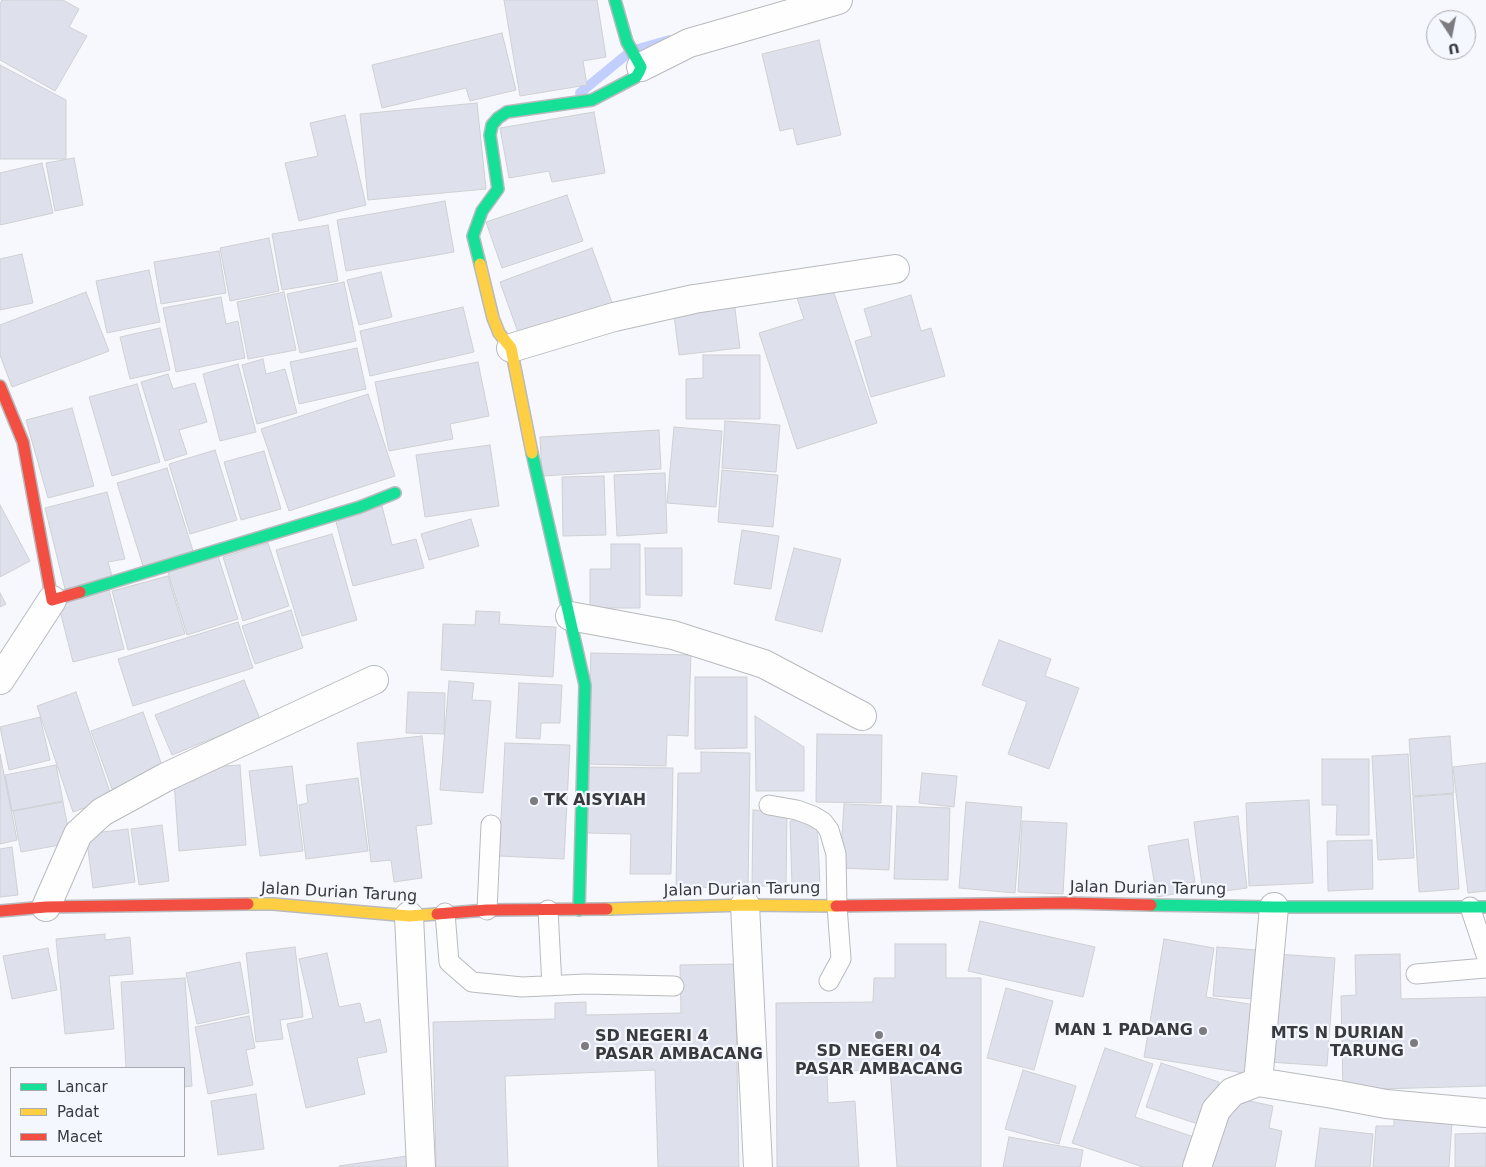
<!DOCTYPE html>
<html>
<head>
<meta charset="utf-8">
<style>
	body { margin:0 }
	#map { position:relative; width:1486px; height:1167px; overflow:hidden; background:#f7f8fd; font-family:"DejaVu Sans",sans-serif }
	canvas { display:block }
	.legend { position:absolute; left:10px; top:1067px; width:175px; height:90px; box-sizing:border-box; background:#f5f7ff; border:1px solid #aaabb1; margin:0; padding:6px 9px; list-style:none; font-size:15px; color:#393a3d }
	.legend li { display:flex; align-items:center; gap:10px; height:25px }
	.legend b { width:25px; border:1px solid #aaabb1 }
	.north { position:absolute; left:1426px; top:10px; width:50px; height:50px; box-sizing:border-box; background:#f5f7ff; border:1px solid #aaabb1; border-radius:50%; rotate:169deg; font-size:14px; font-weight:700; line-height:20px; text-align:center; color:#393a3d }
	.north::after { content:''; display:block; margin:auto; width:18px; height:22px; background:#7c7c80; clip-path:polygon(50% 0,100% 100%,50% 72%,0 100%) }
</style>
</head>
<body>
<div id="map">
<canvas width="1486" height="1167"></canvas>
<ul class="legend">
<li><b style="height:6px;background:#16e098"></b>Lancar</li>
<li><b style="height:6px;background:#ffcf43"></b>Padat</li>
<li><b style="height:6px;background:#f24e42"></b>Macet</li>
</ul>
<div class="north">U</div>
</div>
<script>
const context = document.querySelector('canvas').getContext('2d');
context.lineJoin = 'round';
const poly = rows => new Path2D(rows.map(r => 'M' + r).join(''));
function strokePath(path, color, width, dash) { context.strokeStyle = color; context.lineWidth = width; context.lineCap = dash ? 'butt' : 'round'; context.setLineDash(dash || []); context.stroke(path); }
function fillPath(path, color) { context.fillStyle = color; context.fill(path, 'evenodd'); }
function write(font, color, halo, rows, align = 'center') {
  context.font = font + ' "DejaVu Sans",sans-serif'; context.lineWidth = 4.5; context.setLineDash([]); context.textBaseline = 'middle'; context.strokeStyle = halo; context.fillStyle = color; for (const [text, x, y, turn = 0] of rows) {
    context.save(); context.translate(x, y); context.rotate((+turn || 0) * Math.PI / 180); context.textAlign = isNaN(turn) ? turn : align; if (halo) context.strokeText(text, 0, 0); context.fillText(text, 0, 0); context.restore();
  }
}
strokePath(poly([
	[580,93,631,51,670,40]
]), '#c2cffe', 10);
const building = poly([
	[2,0,63,0,79,9,69,27,87,36,55,91,0,60,0,4,2,0],
	[504,0,597,0,606,57,583,61,587,85,520,96,504,0],
	[502,33,516,90,470,101,466,88,382,108,372,65,502,33],
	[819,40,841,135,797,145,793,128,780,131,762,54,819,40],
	[0,65,66,100,66,159,0,159,0,65],
	[477,103,486,189,368,200,360,114,477,103],
	[594,112,605,173,552,182,549,171,509,178,500,128,594,112],
	[345,115,366,205,299,221,285,163,318,156,310,123,345,115],
	[74,158,83,205,55,211,46,163,74,158],
	[42,163,53,213,0,225,0,173,42,163],
	[567,195,583,241,502,268,486,222,567,195],
	[445,201,454,252,346,271,337,220,445,201],
	[328,225,338,281,282,290,272,234,328,225],
	[269,238,279,291,230,301,220,248,269,238],
	[592,248,613,305,520,338,500,282,592,248],
	[219,251,226,293,161,304,154,262,219,251],
	[22,254,33,303,0,310,0,259,22,254],
	[149,270,160,322,107,333,96,281,149,270],
	[381,272,392,317,359,325,347,280,381,272],
	[344,282,356,341,300,353,287,294,344,282],
	[832,287,877,423,797,449,759,333,804,319,797,298,832,287],
	[86,292,109,351,12,387,0,355,0,325,86,292],
	[284,292,296,350,248,359,237,302,284,292],
	[911,295,921,331,931,328,945,376,871,397,855,341,872,336,864,309,911,295],
	[221,297,226,324,238,321,245,358,176,372,163,308,221,297],
	[734,301,740,348,679,355,673,308,734,301],
	[463,307,474,352,370,376,360,331,463,307],
	[160,328,170,370,130,379,120,337,160,328],
	[357,348,366,389,299,404,290,362,357,348],
	[703,355,760,355,760,419,686,419,686,379,703,378,703,355],
	[263,359,266,374,285,369,297,413,257,424,242,365,263,359],
	[478,362,489,416,450,424,453,439,389,451,375,382,478,362],
	[238,364,256,432,220,441,203,374,238,364],
	[168,374,173,389,195,383,207,422,179,430,187,454,165,461,141,382,168,374],
	[137,384,160,462,112,476,89,397,137,384],
	[368,394,395,476,289,511,261,429,368,394],
	[72,408,94,486,48,498,26,420,72,408],
	[725,421,780,425,776,472,722,468,725,421],
	[674,427,722,431,716,507,667,503,674,427],
	[659,430,661,469,542,476,540,437,659,430],
	[490,445,499,506,425,517,416,455,490,445],
	[215,450,237,520,190,534,169,464,215,450],
	[264,451,281,509,241,520,224,462,264,451],
	[167,468,193,551,143,566,117,483,167,468],
	[722,470,778,475,773,527,718,522,722,470],
	[665,473,667,533,617,536,614,475,665,473],
	[604,476,606,535,563,536,562,477,604,476],
	[107,492,125,559,108,562,112,576,65,589,45,508,107,492],
	[0,505,30,561,0,577,0,505],
	[382,506,392,545,416,539,424,568,353,586,335,518,382,506],
	[471,519,479,546,429,560,421,534,471,519],
	[742,530,779,536,771,589,734,584,742,530],
	[332,534,357,620,302,636,276,550,332,534],
	[268,543,289,606,243,621,223,557,268,543],
	[611,544,640,544,640,608,590,608,590,569,611,569,611,544],
	[645,548,682,548,682,596,646,595,645,548],
	[794,548,841,559,822,632,775,620,794,548],
	[218,556,238,619,187,635,168,572,218,556],
	[168,576,185,634,128,650,112,591,168,576],
	[109,590,124,649,73,662,58,603,109,590],
	[0,593,6,604,0,607,0,593],
	[291,610,303,648,255,664,242,626,291,610],
	[476,611,500,612,499,624,556,627,553,677,441,670,443,624,475,625,476,611],
	[238,622,253,668,133,706,118,659,238,622],
	[999,640,1051,659,1045,676,1079,688,1049,769,1008,754,1027,702,982,685,999,640],
	[591,653,691,655,688,736,667,735,666,766,587,764,591,653],
	[695,677,747,677,747,748,695,749,695,677],
	[244,680,260,719,172,755,155,715,244,680],
	[449,681,474,683,472,700,491,701,483,793,440,790,449,681],
	[519,683,562,685,560,723,541,723,540,739,516,738,519,683],
	[76,692,112,798,73,812,37,706,76,692],
	[408,692,445,693,444,734,406,733,408,692],
	[143,712,164,771,112,789,91,731,143,712],
	[755,716,804,747,804,791,756,791,755,716],
	[40,717,50,760,9,770,0,727,40,717],
	[817,734,882,735,881,803,816,802,817,734],
	[422,736,432,824,416,826,422,878,394,882,391,860,371,862,357,743,422,736],
	[1450,736,1454,793,1413,796,1409,739,1450,736],
	[505,743,570,745,564,859,499,856,505,743],
	[701,752,750,753,748,888,676,887,678,773,701,773,701,752],
	[0,754,17,840,0,844,0,754],
	[1408,754,1414,858,1378,860,1372,756,1408,754],
	[1322,759,1369,759,1369,835,1336,835,1337,805,1322,805,1322,759],
	[1486,763,1486,891,1468,893,1453,767,1486,763],
	[56,765,63,801,12,811,5,775,56,765],
	[240,765,246,845,179,851,174,782,195,781,194,768,240,765],
	[292,766,303,851,260,856,249,771,292,766],
	[587,767,673,768,671,874,630,874,631,834,587,833,587,767],
	[922,773,957,776,954,807,919,803,922,773],
	[358,778,368,851,306,859,299,805,308,803,306,785,358,778],
	[1453,794,1459,889,1419,892,1413,797,1453,794],
	[1309,800,1313,883,1249,886,1246,803,1309,800],
	[63,802,71,843,21,852,13,811,63,802],
	[966,802,1022,807,1015,893,959,888,966,802],
	[844,804,892,806,889,870,840,868,844,804],
	[897,806,950,808,948,880,894,879,897,806],
	[753,810,787,811,786,886,752,886,753,810],
	[1238,816,1247,888,1203,894,1194,822,1238,816],
	[817,820,820,885,792,886,790,821,817,820],
	[1022,821,1067,823,1063,894,1018,892,1022,821],
	[162,825,169,881,139,885,131,829,162,825],
	[128,829,135,882,93,888,86,834,128,829],
	[1188,839,1195,882,1179,884,1180,893,1157,897,1148,846,1188,839],
	[1372,840,1373,889,1328,891,1327,841,1372,840],
	[12,847,18,895,0,897,0,849,12,847],
	[980,921,1095,947,1083,997,968,971,980,921],
	[105,934,105,940,130,937,133,974,109,976,114,1029,65,1034,56,939,105,934],
	[1164,939,1214,948,1206,997,1261,1006,1250,1074,1144,1057,1164,939],
	[895,944,946,944,946,978,981,978,981,1167,897,1167,890,1068,827,1073,828,1103,855,1101,859,1167,777,1167,776,1003,873,1002,874,978,895,978,895,944],
	[295,947,303,1017,280,1020,283,1039,256,1042,246,953,295,947],
	[1217,947,1257,950,1254,999,1213,996,1217,947],
	[48,948,57,990,12,999,3,956,48,948],
	[327,953,339,1007,360,1003,365,1023,380,1019,387,1052,357,1058,365,1094,306,1108,287,1024,313,1018,299,959,327,953],
	[1277,954,1335,958,1327,1066,1269,1062,1277,954],
	[1400,954,1401,999,1486,997,1486,1086,1343,1090,1341,996,1356,995,1355,955,1400,954],
	[240,962,249,1013,197,1024,186,973,240,962],
	[735,964,739,1167,658,1167,655,1070,505,1076,508,1167,436,1167,433,1022,555,1019,555,1003,586,1002,586,1015,681,1013,680,965,735,964],
	[185,978,192,1086,184,1087,184,1068,126,1068,121,982,185,978],
	[1006,988,1053,1001,1034,1070,987,1058,1006,988],
	[249,1016,255,1048,246,1050,253,1085,208,1094,195,1027,249,1016],
	[1105,1048,1153,1064,1135,1117,1197,1138,1187,1167,1143,1167,1072,1143,1105,1048],
	[1161,1063,1219,1082,1204,1126,1146,1107,1161,1063],
	[1023,1070,1076,1086,1059,1144,1005,1129,1023,1070],
	[256,1094,264,1149,218,1155,211,1101,256,1094],
	[1231,1097,1273,1106,1269,1128,1282,1131,1275,1167,1211,1167,1231,1097],
	[1394,1118,1452,1122,1449,1167,1373,1167,1376,1126,1394,1126,1394,1118],
	[1320,1128,1373,1134,1370,1167,1315,1167,1320,1128],
	[1486,1133,1486,1167,1455,1167,1455,1134,1486,1133],
	[1009,1137,1083,1150,1080,1167,1003,1167,1009,1137],
	[407,1156,408,1167,339,1167,339,1166,407,1156]
]);
fillPath(building, '#dee1ec');
strokePath(building, '#cfd0d3', 1);
const lane = poly([
	[769,805,797,810,813,816,823,822,829,830,836,854,837,906,841,959,829,981],
	[1470,907,1486,955],
	[487,910,491,825],
	[548,910,552,986],
	[445,913,449,962,472,982,522,987,586,984,674,986],
	[1416,974,1486,968]
]);
const street = poly([
	[641,67,689,43,838,0],
	[511,348,614,317,694,299,895,269],
	[570,616,673,635,764,664,862,716],
	[0,680,52,600],
	[745,905,758,1167],
	[46,907,78,834,102,812,166,777,374,680],
	[409,916,421,1167],
	[1258,1082,1274,907],
	[1197,1167,1216,1110,1232,1092,1258,1082,1333,1094,1386,1104,1486,1113]
]);
const fast = poly([
	[480,264,473,236,482,211,498,189,490,135,492,125,498,118,507,112,592,100,636,77,639,72,641,67,627,42,615,0],
	[532,453,585,685,579,910],
	[80,592,360,507,395,493],
	[1151,905,1274,907,1486,907]
]);
const slow = poly([
	[480,264,493,318,499,333,511,348,532,453],
	[248,904,273,904,409,916,437,914],
	[607,909,745,905,836,906]
]);
const jam = poly([
	[0,386,23,442,52,600,80,592],
	[836,906,1065,903,1151,905],
	[0,911,46,907,248,904],
	[437,914,487,910,607,909]
]);
strokePath(lane, '#b9babd', 21);
strokePath(street, '#b9babd', 30);
strokePath(fast, '#b9babd', 14);
strokePath(slow, '#b9babd', 14);
strokePath(jam, '#b9babd', 14);
strokePath(lane, '#fefeff', 19);
strokePath(street, '#fefeff', 28);
strokePath(fast, '#16e098', 11);
strokePath(slow, '#ffcf43', 11);
strokePath(jam, '#f24e42', 11);
for (const [x, y, r, color] of [
	[534,801,5,"#7c7c80"],
	[1203,1031,5,"#7c7c80"],
	[879,1035,5,"#7c7c80"],
	[1414,1043,5,"#7c7c80"],
	[585,1046,5,"#7c7c80"]
]) { const dot = new Path2D(); dot.arc(x, y, r, 0, 2 * Math.PI); context.fillStyle = color; context.fill(dot); strokePath(dot, '#f5f7ff', 2); }
write('bold 16px', '#393a3d', '#f5f7ff', [
	["TK AISYIAH",544,801],
	["MAN 1 PADANG",1193,1031,"right"],
	["MTS N DURIAN",1404,1034,"right"],
	["TARUNG",1404,1052,"right"],
	["SD NEGERI 4",595,1037],
	["PASAR AMBACANG",595,1055],
	["SD NEGERI 04",879,1052,"center"],
	["PASAR AMBACANG",879,1070,"center"]
], 'left');
write('16px', '#393a3d', '#f5f7ff', [
	["Jalan Durian Tarung",1148,889,1],
	["Jalan Durian Tarung",742,890,-1],
	["Jalan Durian Tarung",339,893,3]
]);
</script>
</body>
</html>
